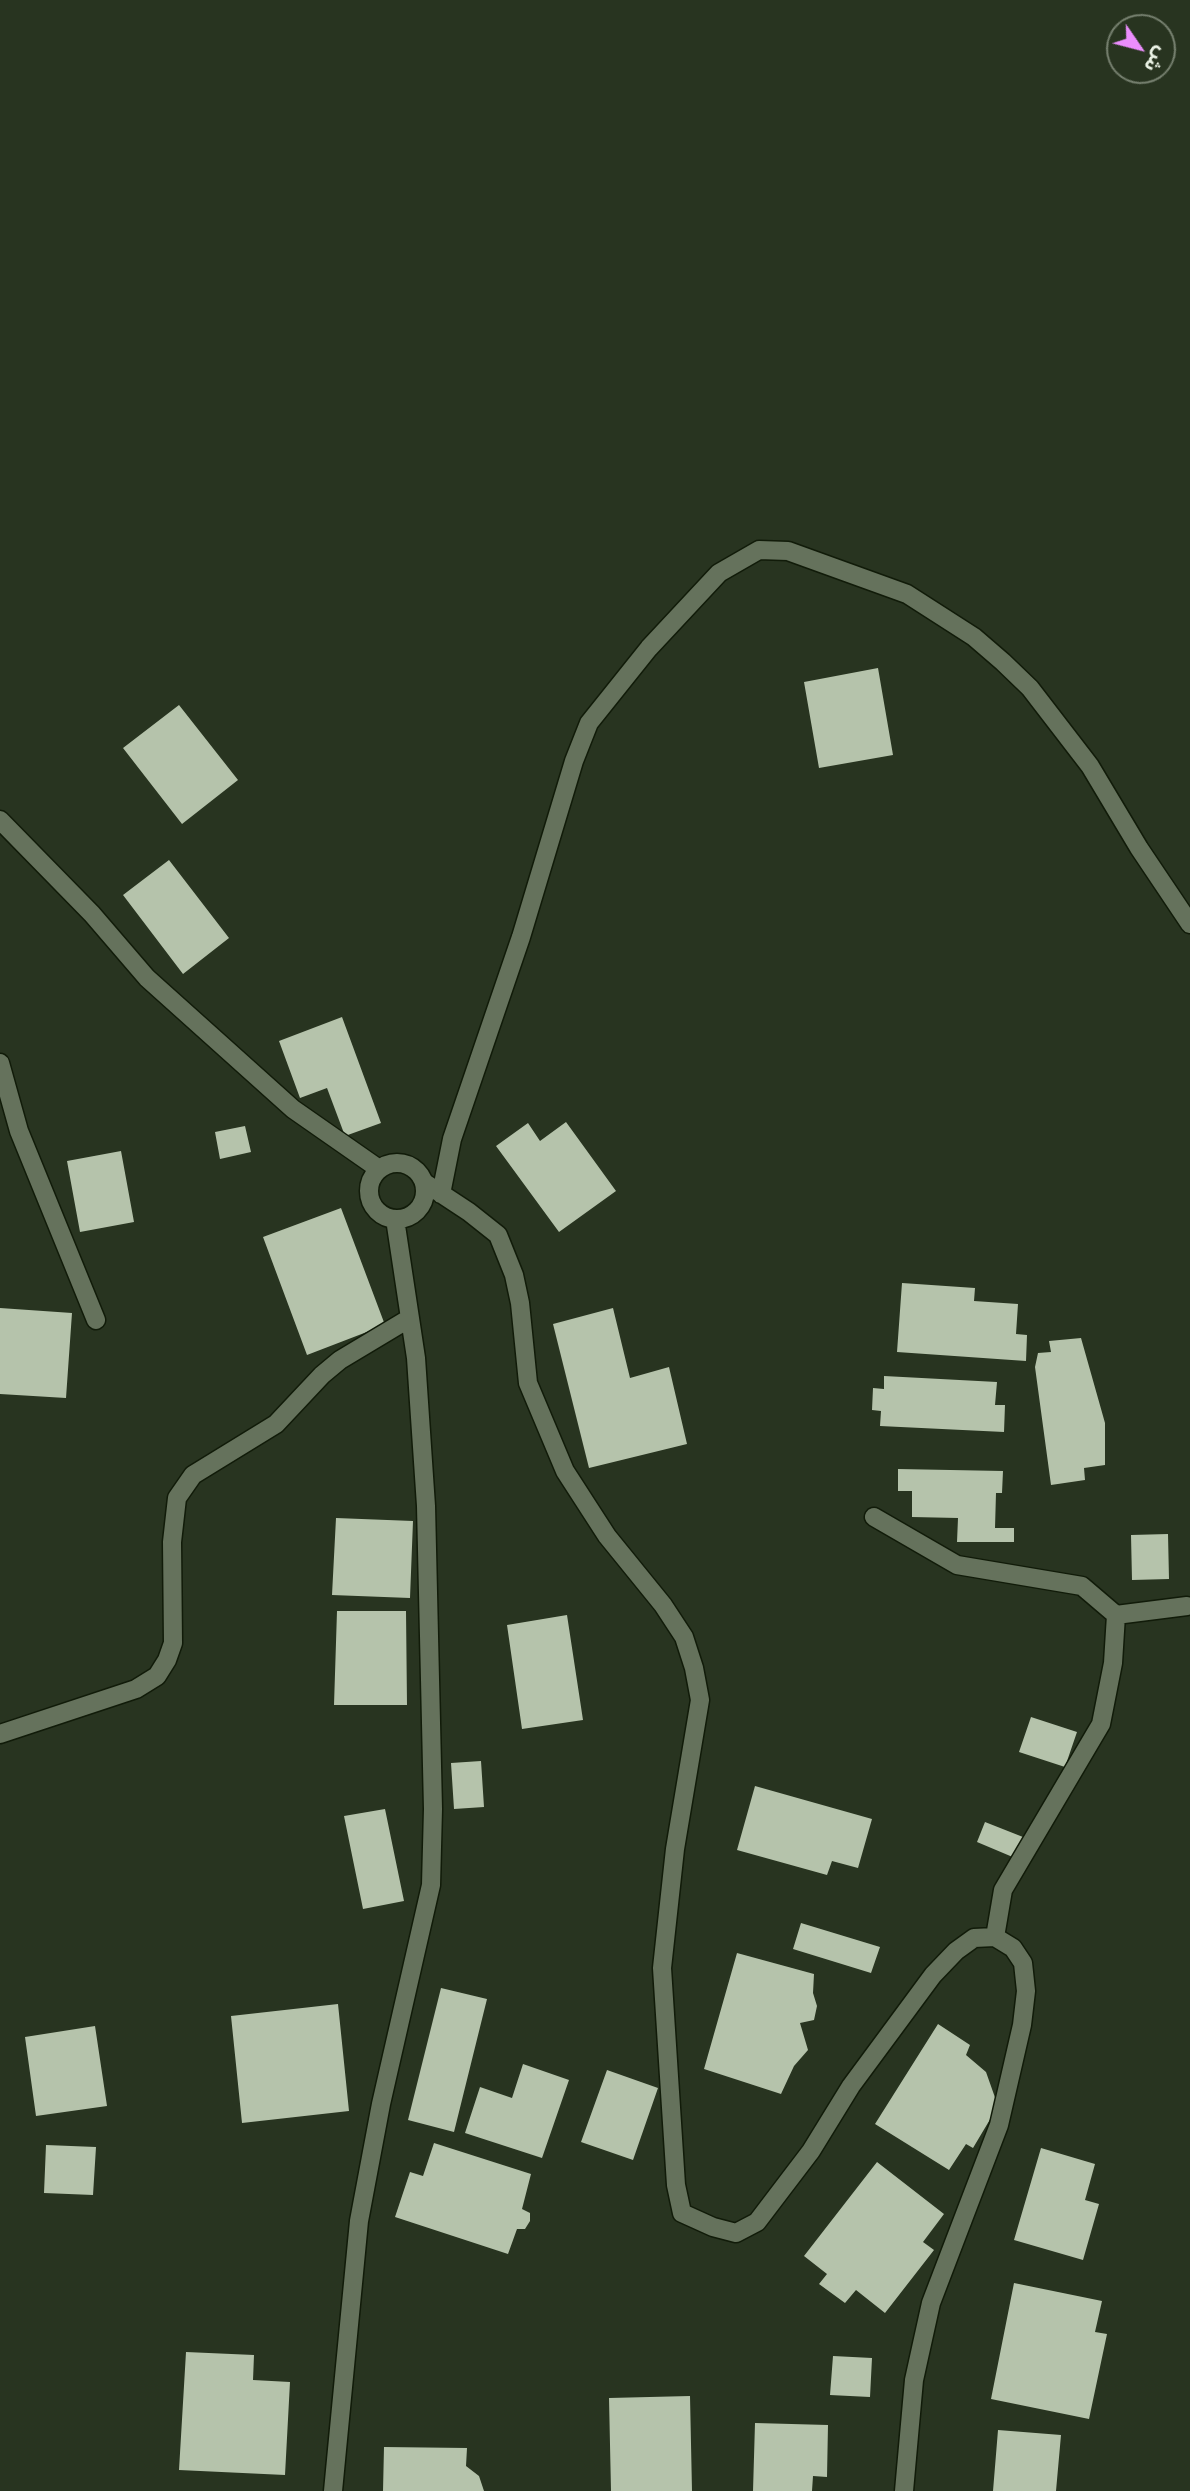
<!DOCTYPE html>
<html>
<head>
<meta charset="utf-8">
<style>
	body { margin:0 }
	#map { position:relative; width:1190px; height:2491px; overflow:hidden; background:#283420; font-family:Raleway,"Noto Sans Arabic",sans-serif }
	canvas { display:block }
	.north { position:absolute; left:1106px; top:14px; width:70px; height:70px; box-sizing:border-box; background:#283420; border:2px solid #76806f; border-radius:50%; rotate:125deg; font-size:19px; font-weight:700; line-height:28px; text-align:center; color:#ebf3e6 }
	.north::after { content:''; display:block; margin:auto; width:24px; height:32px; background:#eb8dfc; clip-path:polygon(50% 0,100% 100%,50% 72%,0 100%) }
</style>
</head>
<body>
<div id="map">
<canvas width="1190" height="2491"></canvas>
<div class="north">ش</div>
</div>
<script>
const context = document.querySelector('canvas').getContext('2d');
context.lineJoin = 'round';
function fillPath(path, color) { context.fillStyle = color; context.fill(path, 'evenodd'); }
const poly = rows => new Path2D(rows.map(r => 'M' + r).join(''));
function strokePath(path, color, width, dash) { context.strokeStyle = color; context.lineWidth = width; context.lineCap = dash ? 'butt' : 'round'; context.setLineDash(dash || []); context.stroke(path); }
fillPath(poly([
	[878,668,893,755,819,768,804,682],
	[179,705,238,780,182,824,123,748],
	[169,860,229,938,183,974,123,895],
	[342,1017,381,1123,345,1136,327,1088,300,1098,279,1041],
	[566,1122,616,1191,559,1232,496,1146,528,1123,540,1141],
	[245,1126,251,1152,220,1159,215,1132],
	[121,1151,134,1222,80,1232,67,1161],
	[341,1208,385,1325,307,1355,263,1237],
	[902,1283,975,1288,974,1301,1018,1304,1016,1334,1027,1335,1026,1361,897,1352],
	[0,1308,72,1313,66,1398,0,1394],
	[613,1308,630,1378,669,1367,687,1444,589,1468,553,1324],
	[1081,1338,1105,1423,1105,1465,1084,1468,1085,1480,1051,1485,1035,1367,1038,1353,1051,1352,1049,1341],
	[884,1376,997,1382,995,1405,1005,1405,1004,1432,880,1426,881,1411,872,1410,873,1388,884,1389],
	[898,1469,1003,1471,1002,1493,996,1493,995,1528,1014,1528,1014,1542,957,1542,958,1518,912,1517,912,1491,898,1491],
	[336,1518,413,1521,410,1598,332,1595],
	[1168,1534,1169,1579,1132,1580,1131,1535],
	[337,1611,406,1611,407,1705,334,1705],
	[567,1615,583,1720,522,1729,507,1625],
	[1031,1717,1077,1732,1065,1767,1019,1752],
	[481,1761,484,1807,454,1809,451,1763],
	[755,1786,872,1819,858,1868,832,1861,827,1875,737,1850],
	[385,1809,404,1901,363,1909,344,1816],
	[985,1822,1023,1837,1015,1858,977,1842],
	[801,1923,880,1947,871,1973,793,1949],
	[737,1953,814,1974,813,1993,817,2006,814,2020,800,2023,808,2050,794,2066,781,2094,704,2069],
	[441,1988,487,1999,454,2132,408,2120],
	[338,2004,349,2111,242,2123,231,2016],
	[938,2024,970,2045,966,2055,986,2072,998,2106,973,2148,966,2144,949,2170,875,2124],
	[95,2026,107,2106,36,2116,25,2037],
	[523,2064,569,2080,542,2158,465,2133,480,2087,512,2098],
	[607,2070,658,2088,633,2160,581,2142],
	[434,2143,531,2174,522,2209,530,2213,530,2221,525,2229,517,2229,508,2254,395,2217,410,2172,423,2176],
	[46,2145,96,2147,93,2195,44,2193],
	[1041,2148,1095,2164,1085,2200,1099,2204,1083,2260,1014,2240],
	[877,2162,944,2214,923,2242,934,2250,885,2313,856,2290,845,2303,819,2284,827,2274,804,2256],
	[1014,2283,1102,2301,1095,2332,1107,2334,1089,2419,991,2399],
	[186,2352,254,2355,253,2380,290,2382,285,2475,179,2470],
	[833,2356,872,2358,870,2397,830,2395],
	[690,2396,692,2491,611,2491,609,2398],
	[755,2423,828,2425,827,2477,813,2476,812,2491,753,2491],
	[998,2430,1061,2435,1056,2491,993,2491],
	[384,2447,467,2448,466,2466,479,2476,484,2491,383,2491]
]), '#b5c3ab');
const minor = poly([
	[0,820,92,914,147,978,293,1109,379,1169],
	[0,1063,19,1131,96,1320],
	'369 1191a28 28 0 1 1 56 0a28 28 0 1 1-56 0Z',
	[425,1183,469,1212,498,1235,514,1275,520,1303,528,1383,565,1471,607,1536,663,1605,684,1637,694,1668,700,1700,675,1849,662,1968,676,2185,682,2213,713,2227,736,2233,757,2222,811,2151,851,2086,933,1975,956,1951,974,1938,995,1937,1013,1948,1023,1963,1026,1991,1022,2025,999,2125,931,2303,914,2380,904,2491],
	[441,1194,452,1139,521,937,574,761,589,723,649,648,719,573,759,550,788,551,907,594,974,637,1003,662,1030,688,1090,766,1139,848,1190,924],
	[874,1517,957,1565,1082,1586,1116,1615],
	[0,1734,136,1689,157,1676,167,1660,173,1643,172,1542,177,1498,193,1475,276,1424,322,1375,340,1360,410,1318],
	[995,1937,1003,1890,1101,1724,1113,1663,1116,1615,1187,1606],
	[333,2491,359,2221,381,2104,431,1885,433,1809,426,1506,416,1358,395,1219]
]);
strokePath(minor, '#111b09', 21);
strokePath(minor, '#65725c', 18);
</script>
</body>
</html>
